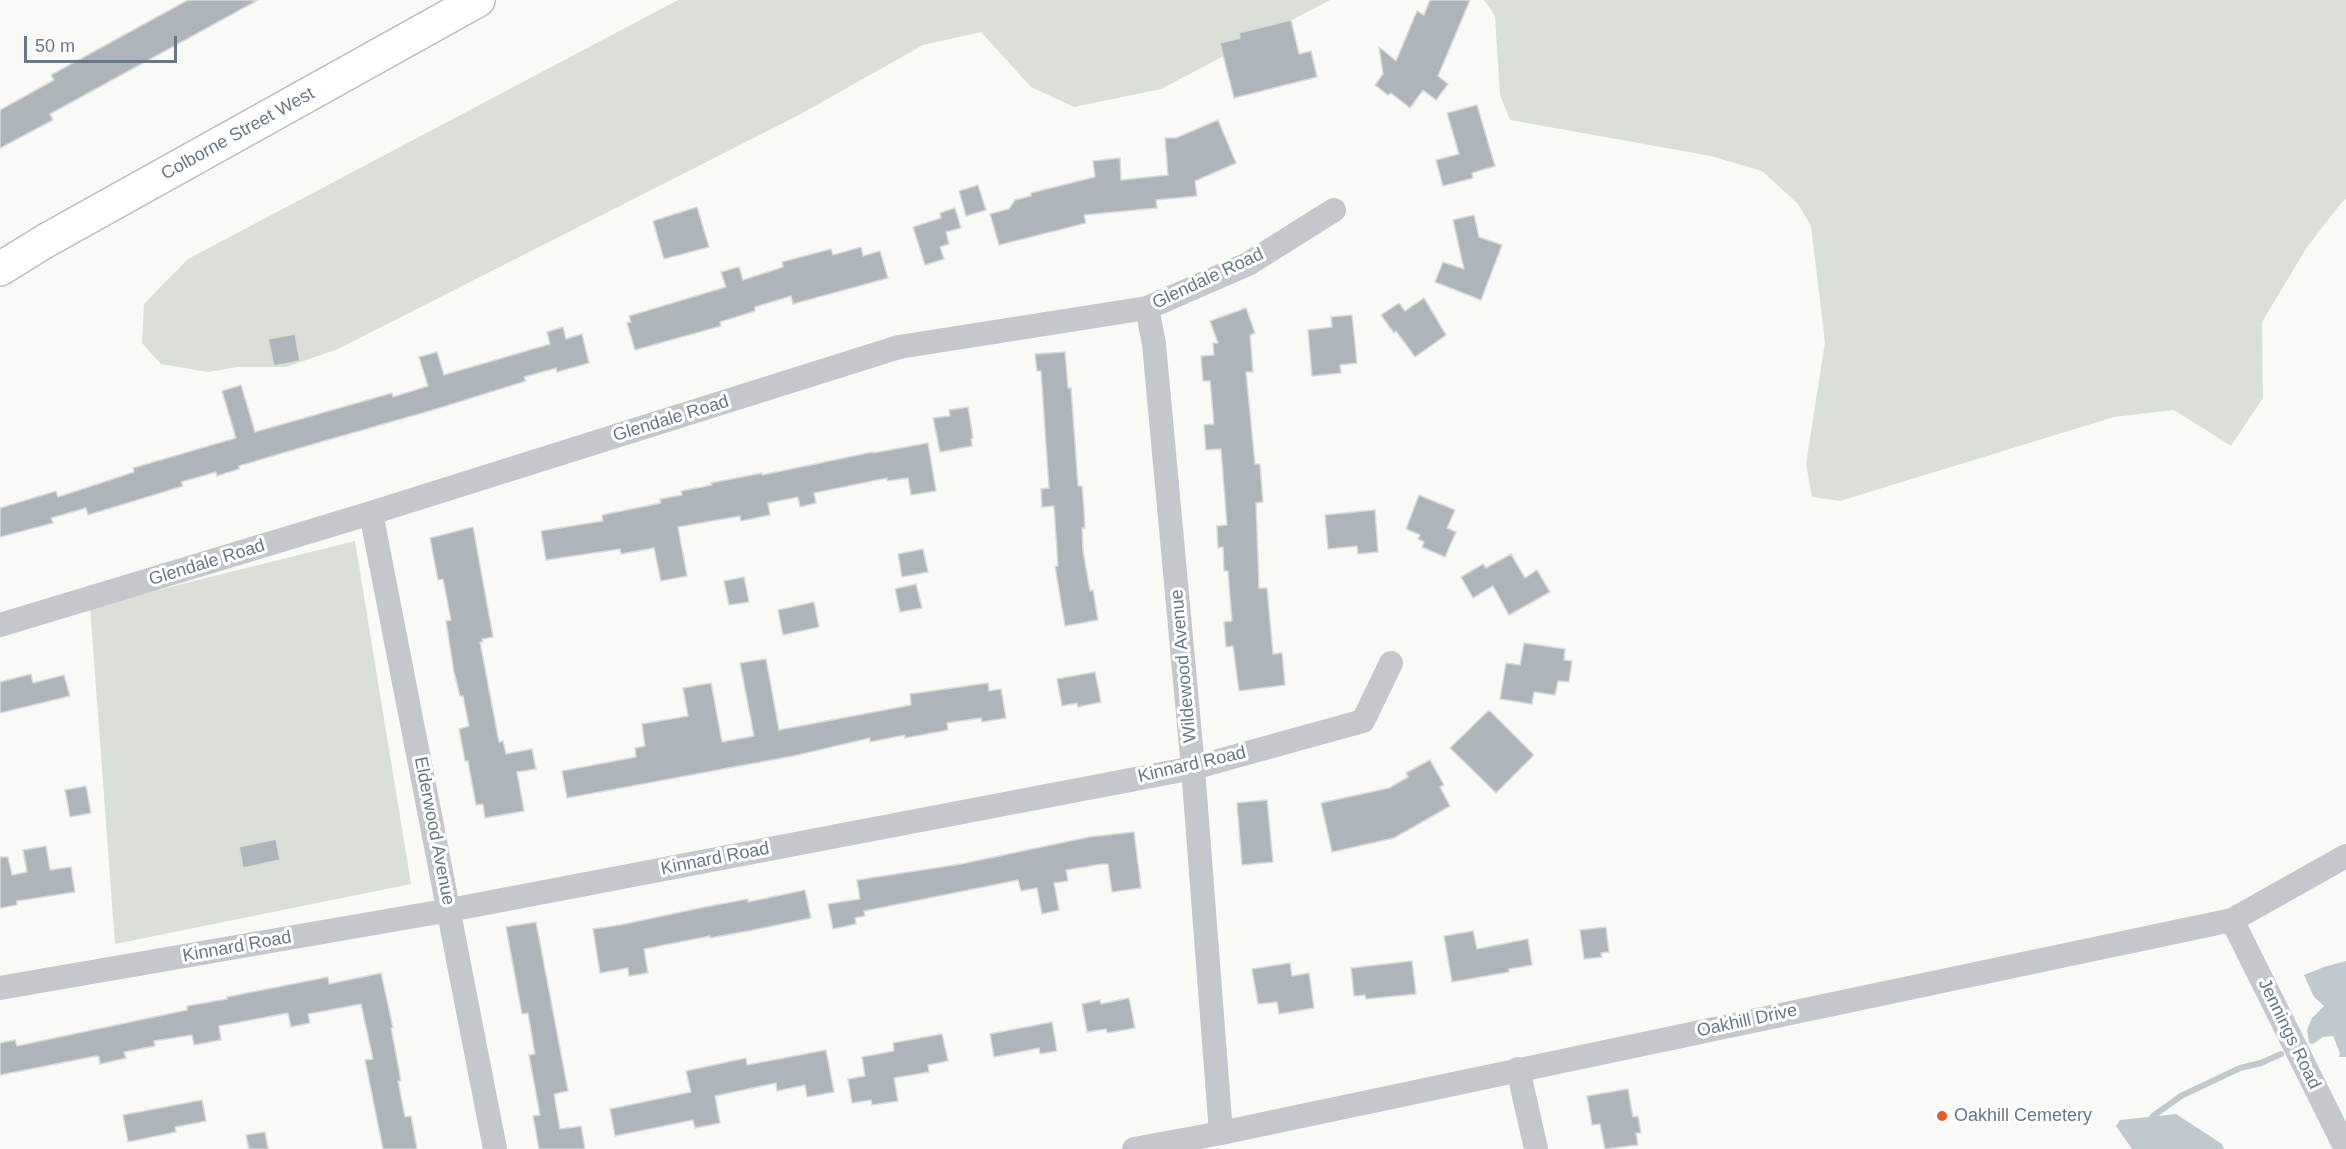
<!DOCTYPE html>
<html>
<head>
<meta charset="utf-8">
<style>
	body { margin:0 }
	#map { position:relative; width:2346px; height:1149px; overflow:hidden; background:#f9f9f6; font-family:Helvetica,sans-serif }
	canvas { display:block }
	.scale { position:absolute; left:24px; top:36px; width:153px; height:27px; box-sizing:border-box; border:3px solid #677888; border-top:0; padding-left:8px; font-size:18px; line-height:21px; white-space:nowrap; color:#677888; -webkit-text-stroke:4px #fff; paint-order:stroke }
</style>
</head>
<body>
<div id="map">
<canvas width="2346" height="1149"></canvas>
<div class="scale">50 m</div>
</div>
<script>
const context = document.querySelector('canvas').getContext('2d');
context.lineJoin = 'round';
function fillPath(path, color) { context.fillStyle = color; context.fill(path, 'evenodd'); }
const poly = rows => new Path2D(rows.map(r => 'M' + r).join(''));
function strokePath(path, color, width, dash) { context.strokeStyle = color; context.lineWidth = width; context.lineCap = dash ? 'butt' : 'round'; context.setLineDash(dash || []); context.stroke(path); }
function write(font, color, halo, rows, align = 'center') {
  context.font = font + ' Helvetica,sans-serif'; context.lineWidth = 6; context.setLineDash([]); context.textBaseline = 'middle'; context.strokeStyle = halo; context.fillStyle = color; for (const [text, x, y, turn = 0] of rows) {
    context.save(); context.translate(x, y); context.rotate((+turn || 0) * Math.PI / 180); context.textAlign = isNaN(turn) ? turn : align; if (halo) context.strokeText(text, 0, 0); context.fillText(text, 0, 0); context.restore();
  }
}
fillPath(poly([
	[678,0,1330,0,1161,89,1074,107,1031,87,981,32,923,45,799,115,338,349,286,367,237,367,208,372,161,364,142,343,144,304,188,259],
	[1484,0,2346,0,2346,199,2342,202,2307,247,2262,322,2263,398,2231,446,2174,410,2114,417,1840,501,1812,497,1806,464,1825,342,1811,226,1798,204,1762,171,1711,156,1510,120,1500,95,1495,16],
	[355,541,411,884,115,944,90,607]
]), '#dae0d7');
fillPath(poly([
	[2346,961,2346,1057,2339,1057,2340,1053,2333,1036,2323,1037,2313,1044,2309,1043,2307,1030,2312,1018,2324,1006,2314,997,2304,975,2324,967],
	[2176,1114,2222,1144,2224,1149,2132,1149,2116,1126,2120,1120]
]), '#bfc9ce');
strokePath(poly([
	[2150,1122,2153,1116,2181,1096,2240,1068,2261,1063,2281,1054]
]), '#bfc9ce', 6);
const building = poly([
	[188,0,258,0,50,114,53,120,0,148,0,110,54,80,51,75,188,0],
	[1430,0,1470,0,1438,76,1448,84,1436,100,1423,90,1410,108,1391,93,1388,95,1375,85,1383,74,1379,47,1396,61,1417,11,1424,15,1430,0],
	[1291,20,1299,54,1311,51,1317,77,1234,98,1220,43,1240,38,1239,33,1291,20],
	[1477,105,1495,166,1472,173,1473,178,1443,186,1436,160,1459,154,1447,113,1477,105],
	[1218,120,1236,163,1195,181,1197,196,1156,200,1157,208,1084,215,1086,223,999,245,990,214,1009,209,1015,200,1031,196,1031,193,1095,177,1093,161,1120,158,1121,180,1168,175,1165,138,1176,138,1218,120],
	[978,185,986,210,966,216,959,191,978,185],
	[697,207,709,247,664,259,653,221,697,207],
	[955,208,961,228,946,232,949,244,940,247,944,259,925,265,913,227,941,218,940,213,955,208],
	[1474,215,1479,237,1502,245,1481,300,1435,282,1443,262,1464,269,1453,220,1474,215],
	[861,247,863,256,880,251,888,278,793,304,791,296,755,307,755,311,720,322,721,326,635,350,627,323,631,322,629,316,726,287,721,272,739,267,743,280,783,267,782,262,831,249,833,255,861,247],
	[1424,298,1446,335,1415,357,1396,331,1394,333,1381,315,1399,303,1405,311,1424,298],
	[1246,308,1255,333,1250,335,1253,372,1246,372,1255,464,1260,464,1263,502,1256,503,1259,588,1267,588,1273,654,1282,653,1285,685,1239,691,1233,646,1226,647,1224,622,1232,621,1228,571,1224,571,1223,547,1218,548,1217,526,1227,525,1221,449,1206,450,1204,425,1214,424,1210,381,1203,381,1201,356,1214,355,1213,343,1218,343,1210,321,1246,308],
	[1352,315,1357,363,1340,365,1341,373,1312,376,1308,330,1332,327,1331,317,1352,315],
	[563,327,566,339,582,334,589,363,557,372,556,368,524,377,526,381,436,409,303,447,239,466,239,469,217,476,216,472,181,482,183,486,88,515,86,508,51,518,53,523,0,537,0,508,56,491,58,497,134,472,133,468,236,438,222,391,241,385,255,432,392,393,393,397,428,386,419,357,437,352,444,375,550,344,547,332,563,327],
	[295,334,300,361,274,366,268,339,295,334],
	[1065,352,1068,388,1071,388,1078,486,1082,486,1084,510,1085,528,1082,528,1083,551,1090,591,1093,590,1098,620,1065,626,1055,566,1058,566,1054,506,1042,507,1041,489,1049,488,1041,371,1037,371,1035,354,1065,352],
	[968,407,973,438,971,439,972,446,940,452,933,418,950,416,949,410,968,407],
	[928,443,936,491,911,495,908,478,887,481,887,478,814,493,816,503,800,507,798,497,768,503,770,515,741,521,740,516,678,527,687,576,661,581,654,548,621,554,620,549,546,560,541,531,603,521,602,515,661,503,660,499,682,495,681,491,712,485,711,483,762,473,762,475,873,452,873,453,928,443],
	[1419,495,1455,510,1447,528,1456,532,1445,557,1422,547,1424,542,1418,539,1420,535,1406,529,1419,495],
	[1375,510,1378,552,1358,554,1357,546,1328,549,1325,515,1375,510],
	[473,527,493,637,482,639,483,642,480,642,499,742,503,741,506,754,532,749,536,769,517,772,524,811,485,818,483,804,476,805,468,761,465,761,459,729,469,726,463,696,460,696,454,672,446,621,451,620,443,579,438,580,430,538,473,527],
	[923,549,928,572,902,577,898,554,923,549],
	[1511,554,1525,578,1537,570,1550,592,1509,615,1493,586,1473,598,1461,577,1483,564,1486,568,1511,554],
	[744,577,749,602,729,605,724,581,744,577],
	[916,584,922,608,900,612,895,589,916,584],
	[814,602,819,627,783,635,778,610,814,602],
	[1524,643,1565,649,1564,660,1572,661,1569,682,1558,681,1555,695,1534,692,1532,704,1500,699,1506,663,1520,665,1524,643],
	[766,659,779,730,911,705,910,694,988,683,989,691,1001,689,1006,718,982,722,981,718,947,723,948,730,905,738,905,735,870,742,870,738,793,756,567,798,562,771,636,757,635,748,645,746,642,724,688,716,683,688,711,683,722,742,754,736,740,663,766,659],
	[1095,672,1101,702,1078,707,1077,703,1062,706,1057,679,1095,672],
	[31,674,33,683,64,675,70,696,0,713,0,682,31,674],
	[1489,710,1534,755,1496,793,1450,748,1489,710],
	[1430,760,1444,785,1440,787,1450,806,1394,838,1332,852,1321,803,1389,788,1408,777,1406,773,1430,760],
	[86,786,91,813,70,817,65,790,86,786],
	[1267,800,1273,862,1242,865,1237,803,1267,800],
	[1134,832,1141,888,1112,892,1108,864,1102,864,1066,870,1068,881,1054,883,1059,910,1042,914,1037,888,1021,891,1018,880,864,911,865,916,855,918,856,924,833,929,828,904,860,899,857,880,961,864,1089,837,1134,832],
	[276,839,280,860,243,868,239,847,276,839],
	[46,846,50,870,71,867,75,892,17,901,17,905,0,908,0,857,8,857,12,875,27,872,23,850,46,846],
	[805,890,811,918,753,930,710,938,710,936,644,949,648,973,629,976,628,968,600,973,593,929,620,925,705,907,748,899,748,902,805,890],
	[536,922,568,1091,554,1094,560,1129,581,1126,585,1149,539,1149,533,1116,540,1115,529,1055,535,1054,528,1013,522,1014,506,927,536,922],
	[1606,927,1609,952,1601,953,1602,957,1584,959,1580,930,1606,927],
	[1473,931,1477,949,1528,939,1532,965,1509,969,1509,972,1452,982,1444,936,1473,931],
	[1412,961,1416,994,1366,999,1365,995,1354,996,1351,968,1412,961],
	[1290,963,1292,976,1309,973,1314,1008,1279,1014,1277,1002,1258,1004,1252,969,1290,963],
	[381,973,393,1028,391,1028,401,1081,398,1081,405,1117,411,1116,417,1149,383,1149,365,1060,373,1059,361,1004,308,1014,310,1023,291,1027,288,1013,219,1026,221,1040,194,1045,192,1035,154,1041,155,1046,124,1052,126,1058,100,1064,99,1057,96,1056,0,1075,0,1043,15,1040,17,1046,187,1010,187,1006,227,999,227,997,328,977,329,984,381,973],
	[1129,998,1135,1028,1107,1033,1106,1029,1087,1032,1082,1004,1100,1000,1101,1004,1129,998],
	[1052,1022,1057,1051,1040,1054,1039,1048,994,1057,990,1034,1052,1022],
	[942,1034,948,1061,928,1065,929,1072,894,1078,898,1101,872,1105,871,1100,852,1103,848,1079,865,1076,862,1057,894,1051,893,1043,942,1034],
	[826,1050,834,1092,807,1097,805,1085,777,1091,776,1083,715,1096,720,1123,695,1128,693,1120,615,1136,610,1109,691,1092,686,1071,746,1058,747,1065,826,1050],
	[1628,1089,1633,1117,1638,1116,1641,1133,1636,1133,1638,1145,1605,1149,1600,1124,1592,1125,1587,1096,1628,1089],
	[202,1100,206,1121,175,1127,176,1132,128,1142,123,1115,202,1100],
	[265,1132,268,1149,249,1149,246,1135,265,1132]
]);
fillPath(building, '#adb5bb');
strokePath(building, '#dadad8', 1.5);
const secondary = poly([
	[0,269,47,240,478,0]
]);
strokePath(secondary, '#b8bdc2', 36);
strokePath(poly([
	[1147,308,1154,344,1193,768,1221,1133],
	[371,513,495,1149],
	[0,625,371,513,899,347,1147,308,1248,264,1334,210],
	[2232,920,2346,1149],
	[0,988,450,910,1193,768,1363,721,1391,663],
	[1518,1069,1536,1149],
	[1134,1149,1221,1133,2232,920,2346,856]
]), '#c4c8cc', 24);
strokePath(secondary, '#fff', 33);
for (const [x, y, r, color] of [
	[1942,1116,6,"#e65a29"]
]) { const dot = new Path2D(); dot.arc(x, y, r, 0, 2 * Math.PI); context.fillStyle = color; context.fill(dot); strokePath(dot, '#fff', 2); }
write('18px', '#677888', '#fff', [
	["Colborne Street West",238,134,-29],
	["Glendale Road",1208,279,-25],
	["Glendale Road",671,419,-17],
	["Glendale Road",207,563,-17],
	["Wildewood Avenue",1184,666,-95],
	["Kinnard Road",1192,765,-13],
	["Elderwood Avenue",434,831,79],
	["Kinnard Road",715,859,-11],
	["Kinnard Road",237,947,-10],
	["Oakhill Drive",1747,1021,-12],
	["Jennings Road",2289,1034,64]
]);
write('18px', '#677888', '#fff', [
	["Oakhill Cemetery",1954,1116]
], 'left');
</script>
</body>
</html>
